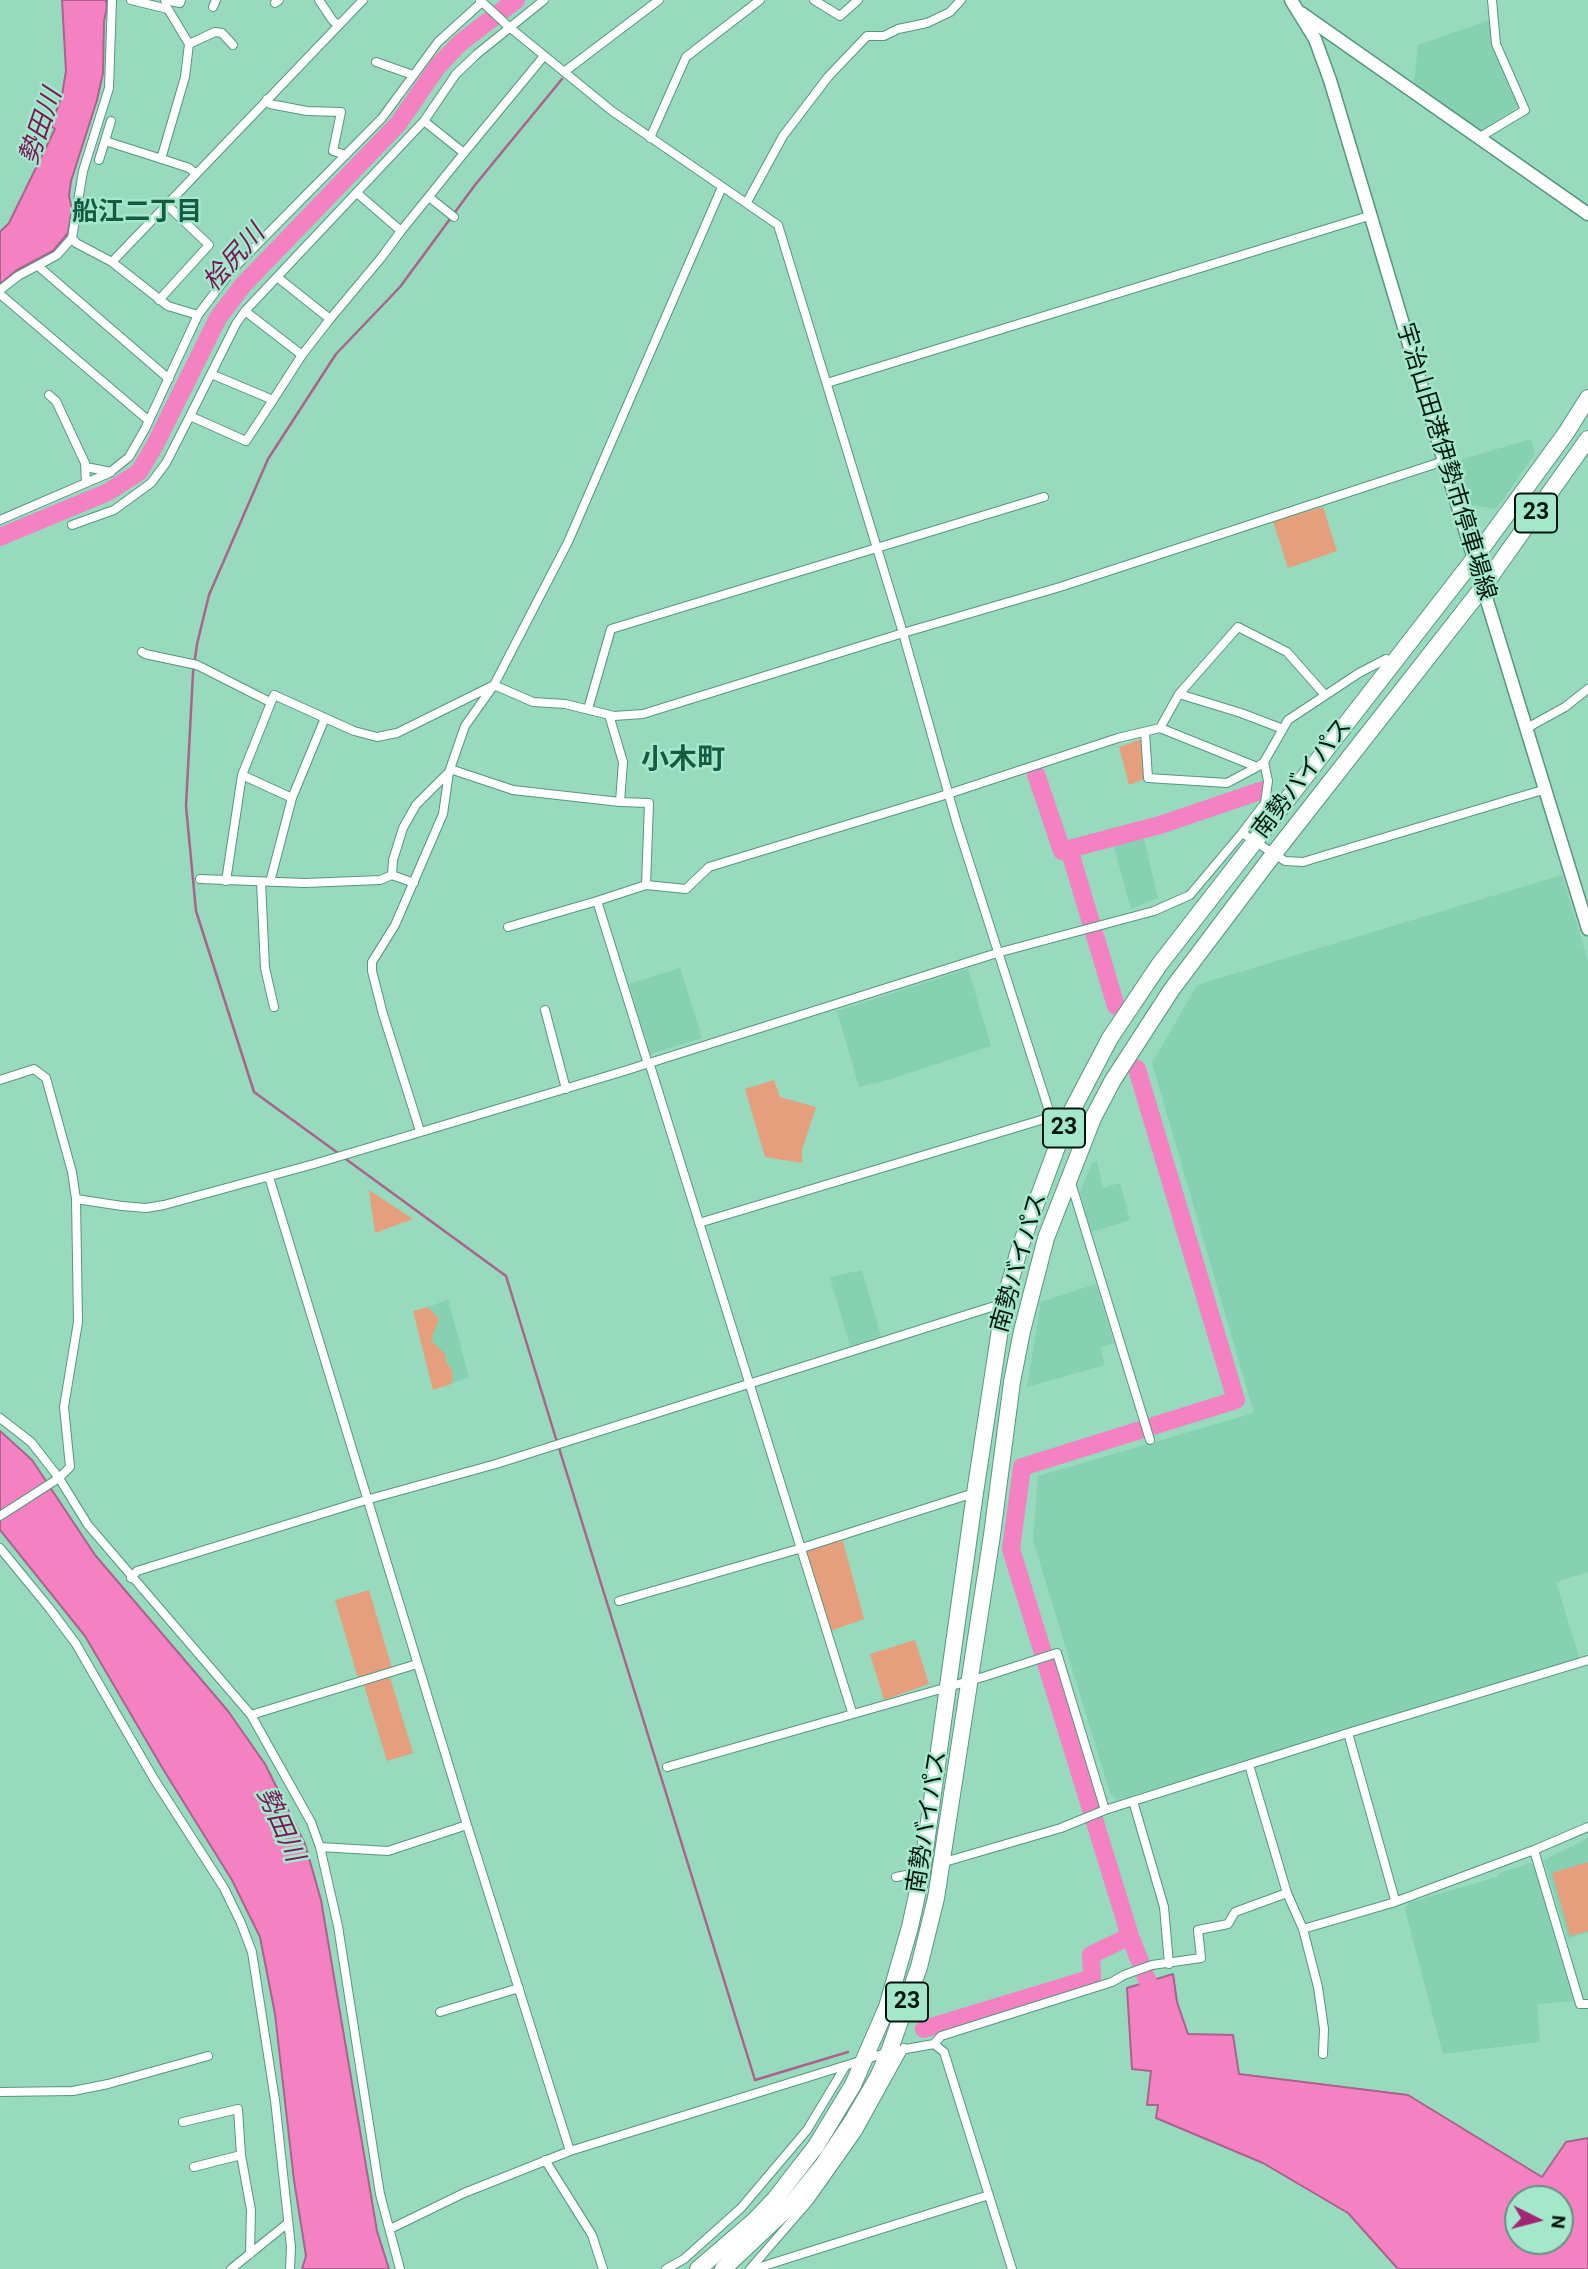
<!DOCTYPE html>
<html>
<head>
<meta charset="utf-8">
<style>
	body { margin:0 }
	#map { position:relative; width:1588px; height:2269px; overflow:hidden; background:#97dabe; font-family:Roboto,sans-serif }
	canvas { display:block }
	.north { position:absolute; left:1504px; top:2185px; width:70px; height:70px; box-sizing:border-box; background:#a4e7cb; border:2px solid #62947f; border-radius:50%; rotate:96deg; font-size:19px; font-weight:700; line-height:28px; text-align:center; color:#00170e }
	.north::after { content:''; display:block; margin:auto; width:24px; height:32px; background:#a42576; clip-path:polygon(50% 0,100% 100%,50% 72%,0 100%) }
</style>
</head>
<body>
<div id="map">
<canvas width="1588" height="2269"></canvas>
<div class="north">N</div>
</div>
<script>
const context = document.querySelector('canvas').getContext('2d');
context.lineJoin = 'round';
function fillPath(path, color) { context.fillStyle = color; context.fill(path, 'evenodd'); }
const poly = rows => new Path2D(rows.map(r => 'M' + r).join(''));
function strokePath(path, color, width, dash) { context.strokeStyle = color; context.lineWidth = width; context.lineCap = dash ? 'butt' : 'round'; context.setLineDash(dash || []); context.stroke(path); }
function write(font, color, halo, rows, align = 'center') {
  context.font = font + ' Roboto,"Noto Sans JP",sans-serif'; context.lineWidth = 5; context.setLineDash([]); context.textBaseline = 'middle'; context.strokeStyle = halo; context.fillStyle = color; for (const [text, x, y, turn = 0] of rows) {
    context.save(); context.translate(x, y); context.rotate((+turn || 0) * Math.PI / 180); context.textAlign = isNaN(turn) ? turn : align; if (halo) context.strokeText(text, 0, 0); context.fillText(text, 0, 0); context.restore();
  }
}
fillPath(poly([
	[1490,20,1491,43,1520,105,1481,132,1414,83,1418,45],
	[1531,439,1535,454,1496,509,1466,504,1453,462],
	[1143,835,1158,898,1131,909,1113,844],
	[1562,875,1588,961,1588,1572,1556,1582,1580,1660,1117,1800,1110,1793,1033,1540,1038,1476,1254,1413,1152,1063,1197,985],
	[680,968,702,1038,650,1054,629,984],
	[968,969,991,1046,888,1080,859,1087,837,1011],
	[1097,1161,1103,1188,1120,1183,1130,1220,1091,1232,1080,1192,1092,1163],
	[862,1270,881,1337,850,1346,830,1277],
	[1096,1284,1114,1343,1100,1348,1105,1365,1027,1387,1041,1302],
	[450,1299,449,1303,469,1377,451,1384,453,1375,451,1368,431,1340,439,1319,428,1307],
	[1588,1838,1588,1932,1568,1939,1544,1860],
	[1531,1863,1535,1866,1576,2001,1537,2004,1540,2042,1443,2054,1405,1910,1408,1903,1497,1877,1500,1873]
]), '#85d1b2');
fillPath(poly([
	[1323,507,1337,551,1288,568,1273,521],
	[1142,739,1144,779,1129,785,1119,747],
	[774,1080,780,1097,816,1107,802,1150,802,1163,765,1157,745,1089],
	[369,1190,413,1219,375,1233],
	[428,1307,439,1319,431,1340,445,1354,446,1362,451,1368,453,1375,451,1384,433,1390,413,1311],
	[842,1538,864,1619,830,1631,805,1550],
	[369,1590,392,1668,358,1678,335,1600],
	[915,1640,929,1684,884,1700,870,1654],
	[389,1674,413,1753,387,1761,363,1682],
	[1588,1862,1588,1931,1570,1936,1552,1873]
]), '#e59f7d');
const water = poly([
	[62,0,106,0,107,7,104,21,103,73,97,100,71,181,69,196,72,209,68,233,53,251,17,270,0,284,0,232,9,223,55,129,51,126,62,95,66,71,62,0],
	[0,1431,32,1460,95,1555,228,1711,265,1764,305,1844,321,1900,377,2231,389,2269,302,2269,306,2256,294,2180,275,2014,260,1937,232,1880,163,1769,85,1636,0,1530,0,1431],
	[1173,1974,1177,2002,1188,2034,1233,2035,1239,2074,1408,2095,1542,2177,1566,2142,1588,2138,1588,2269,1398,2269,1348,2213,1263,2163,1156,2118,1158,2105,1147,2105,1151,2071,1132,2069,1127,1988,1173,1974],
	[1518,2199,1560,2199,1560,2241,1518,2241,1518,2199]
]);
fillPath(water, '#f482c2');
strokePath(water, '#ab628c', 2);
strokePath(poly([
	[338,1153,254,1092,196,911,186,806,193,673,197,644,209,595,268,459,336,354,400,287,475,185,562,79],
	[343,1157,506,1276,557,1442],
	[559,1448,755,2080,848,2052]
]), '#ab628c', 2.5);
strokePath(poly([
	[0,537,108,492,139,472,155,445,218,318,243,285,398,124,438,66,460,43,516,0],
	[1036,774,1062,851,1069,849,1116,1006],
	[1069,849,1160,825,1263,790],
	[1130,1936,1011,1549,1022,1467,1236,1400,1137,1069],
	[924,2029,1092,1978,1091,1955,1130,1936,1148,1982]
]), '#f482c2', 18);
const street = poly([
	[131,0,168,9,189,44,185,77,161,159],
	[165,0,180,3,181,0],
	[319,0,333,21,339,25],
	[480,0,508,26,612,111,778,225,903,633,957,824,1051,1117],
	[814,0,840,16,858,0],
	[275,3,279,0],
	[213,7,216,0],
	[189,44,215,32,222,33,233,45],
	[376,62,413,75],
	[564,72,659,0],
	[267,99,270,104,307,111,341,112,333,151,346,155],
	[424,121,464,153,544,56],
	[1480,137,1525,110,1496,44,1492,0],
	[650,138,686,57,760,0],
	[105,141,168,161,189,168,195,173],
	[99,160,111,121],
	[357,193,401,231,464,153],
	[429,197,454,217],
	[747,202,783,136,828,77,867,36,884,36,898,29,927,23,950,12,961,0],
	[72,238,76,243,112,262,363,0],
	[112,262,168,306,198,315],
	[38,266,169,379],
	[277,277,330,319,381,258,401,231],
	[0,290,18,276,57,255,72,238,83,171,109,88,112,0],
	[0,294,149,421],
	[159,300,209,245,166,204],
	[245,311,424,121,456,74,477,54,544,0],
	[302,355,273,400,211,374,236,324,245,311,302,355,330,319],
	[211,374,190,416,246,441,273,400],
	[827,383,1372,215],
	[49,395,56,401,85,463,86,482],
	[86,467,111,472],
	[0,520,109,473,129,457,145,429,198,315,213,295,233,269,382,118,438,42,482,2],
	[72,525,114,510,151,483,166,463,190,416],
	[142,652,145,654,197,665,270,702],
	[1179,694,1238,627,1287,652,1325,695],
	[588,709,611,629,1044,497],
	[609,715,623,762,620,802,649,803,646,885],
	[1160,728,1179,694,1241,713,1283,729],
	[1527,728,1565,707,1588,689],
	[1145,732,1148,778,1227,783,1257,767],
	[450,769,513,790,620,802],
	[242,775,292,798],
	[1242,833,1265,803,1268,781,1264,762],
	[392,875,393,860,403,828,416,805,449,772],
	[200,879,305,883,380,880,392,875,414,883],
	[226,881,242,775,274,695,354,731,377,737,397,733,494,685,533,702,565,704,614,716,643,714,903,633,1060,587,1444,461],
	[261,882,265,968,274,1007],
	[270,882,292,798,325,718],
	[508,927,597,901],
	[545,1010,566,1089],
	[649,1062,852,1712],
	[648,1064,597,901,646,885,686,889,709,867,948,794,1118,738,1160,728,1257,767,1264,762,1288,720,1359,673,1386,659],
	[0,1080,34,1069,46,1078,72,1172,76,1199,78,1322,64,1407,70,1467,59,1478,0,1516],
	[420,1131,383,1014,372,971,372,962,395,925,443,814,449,772,465,726,494,685,568,542,722,187],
	[269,1177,467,1825,570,2151],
	[1071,1183,1150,1440],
	[76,1199,122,1206,146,1208,164,1205,314,1164,621,1072,997,953,1154,911,1190,895,1242,833,1285,861,1303,862,1546,789],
	[699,1223,1051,1117,1067,1120],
	[0,1418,31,1442,59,1478,88,1525,251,1715,311,1822,320,1847,338,1926,380,2194,400,2269],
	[0,1548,50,1609,76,1644,154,1779,224,1888,241,1923,252,1952,275,2100,291,2247,290,2269],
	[131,1578,137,1571,366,1500,496,1464,1004,1303],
	[619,1601,802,1548,974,1493],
	[251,1715,417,1664],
	[1348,1733,1395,1900],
	[1249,1765,1287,1893,1303,1929,1318,1987,1324,2029,1323,2054],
	[667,1767,983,1677,1057,1653,1105,1810],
	[1133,1801,1164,1907,1169,1964],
	[320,1847,388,1851,467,1825],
	[1534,1850,1580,2004,1588,2004],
	[941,1863,1061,1828,1105,1810,1348,1733,1588,1660],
	[896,1877,922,1872],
	[1303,1929,1392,1903,1534,1850,1588,1827],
	[440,2012,519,1988],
	[934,2044,941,2036,1112,1982,1124,1975,1152,1965,1201,1958,1198,1930,1228,1924,1235,1912,1287,1893],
	[0,2092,73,2091,108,2084,208,2056],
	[183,2122,238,2109,241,2155,251,2210,250,2254],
	[545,2160,592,2235,603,2269],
	[194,2167,241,2155],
	[390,2229,464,2193,570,2151,889,2052,934,2044,944,2052,1012,2269],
	[231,2269,288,2223],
	[666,2269,684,2259,741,2208,807,2130,845,2067],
	[750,2269,809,2201,857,2133,904,2048],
	[754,2269,989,2195]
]);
const secondary = poly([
	[1291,0,1315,39,1330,80,1444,461,1588,929],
	[1301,13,1588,214]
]);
const highway = poly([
	[698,2269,755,2220,775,2199,816,2146,853,2085,887,2007,910,1927,922,1872,975,1493,1004,1303,1020,1247,1067,1120,1110,1038,1159,965,1474,559,1566,433,1588,398],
	[723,2269,789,2207,823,2165,851,2123,878,2077,889,2052,919,1967,936,1898,992,1535,1012,1382,1022,1331,1046,1238,1093,1118,1113,1080,1172,989,1273,855,1483,587,1588,439]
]);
strokePath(street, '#56977d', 10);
strokePath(secondary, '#56977d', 15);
strokePath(highway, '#56977d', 18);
strokePath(street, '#fff', 8);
strokePath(secondary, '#fff', 12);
strokePath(highway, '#fff', 16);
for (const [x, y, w] of [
	[1536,513,42],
	[1064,1128,42],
	[907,2002,42]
]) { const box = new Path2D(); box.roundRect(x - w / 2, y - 19.5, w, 39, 5); context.fillStyle = '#a4e7cb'; context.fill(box); strokePath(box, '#00170e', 2); }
write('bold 23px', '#00170e', null, [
	["23",1536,513],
	["23",1064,1128],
	["23",907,2002]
]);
write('24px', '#00170e', '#a4e7cb', [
	["宇治山田港伊勢市停車場線",1445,462,73],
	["南勢バイパス",1303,779,-52],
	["南勢バイパス",1020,1263,-74],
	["南勢バイパス",928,1822,-81]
]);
write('italic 26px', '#7b1658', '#a4e7cb', [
	["勢田川",42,127,-71],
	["桧尻川",235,259,-49],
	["勢田川",279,1825,66]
]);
write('bold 26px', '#145b44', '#a4e7cb', [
	["船江二丁目",137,213]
]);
write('bold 28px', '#145b44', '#a4e7cb', [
	["小木町",683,761]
]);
</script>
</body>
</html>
